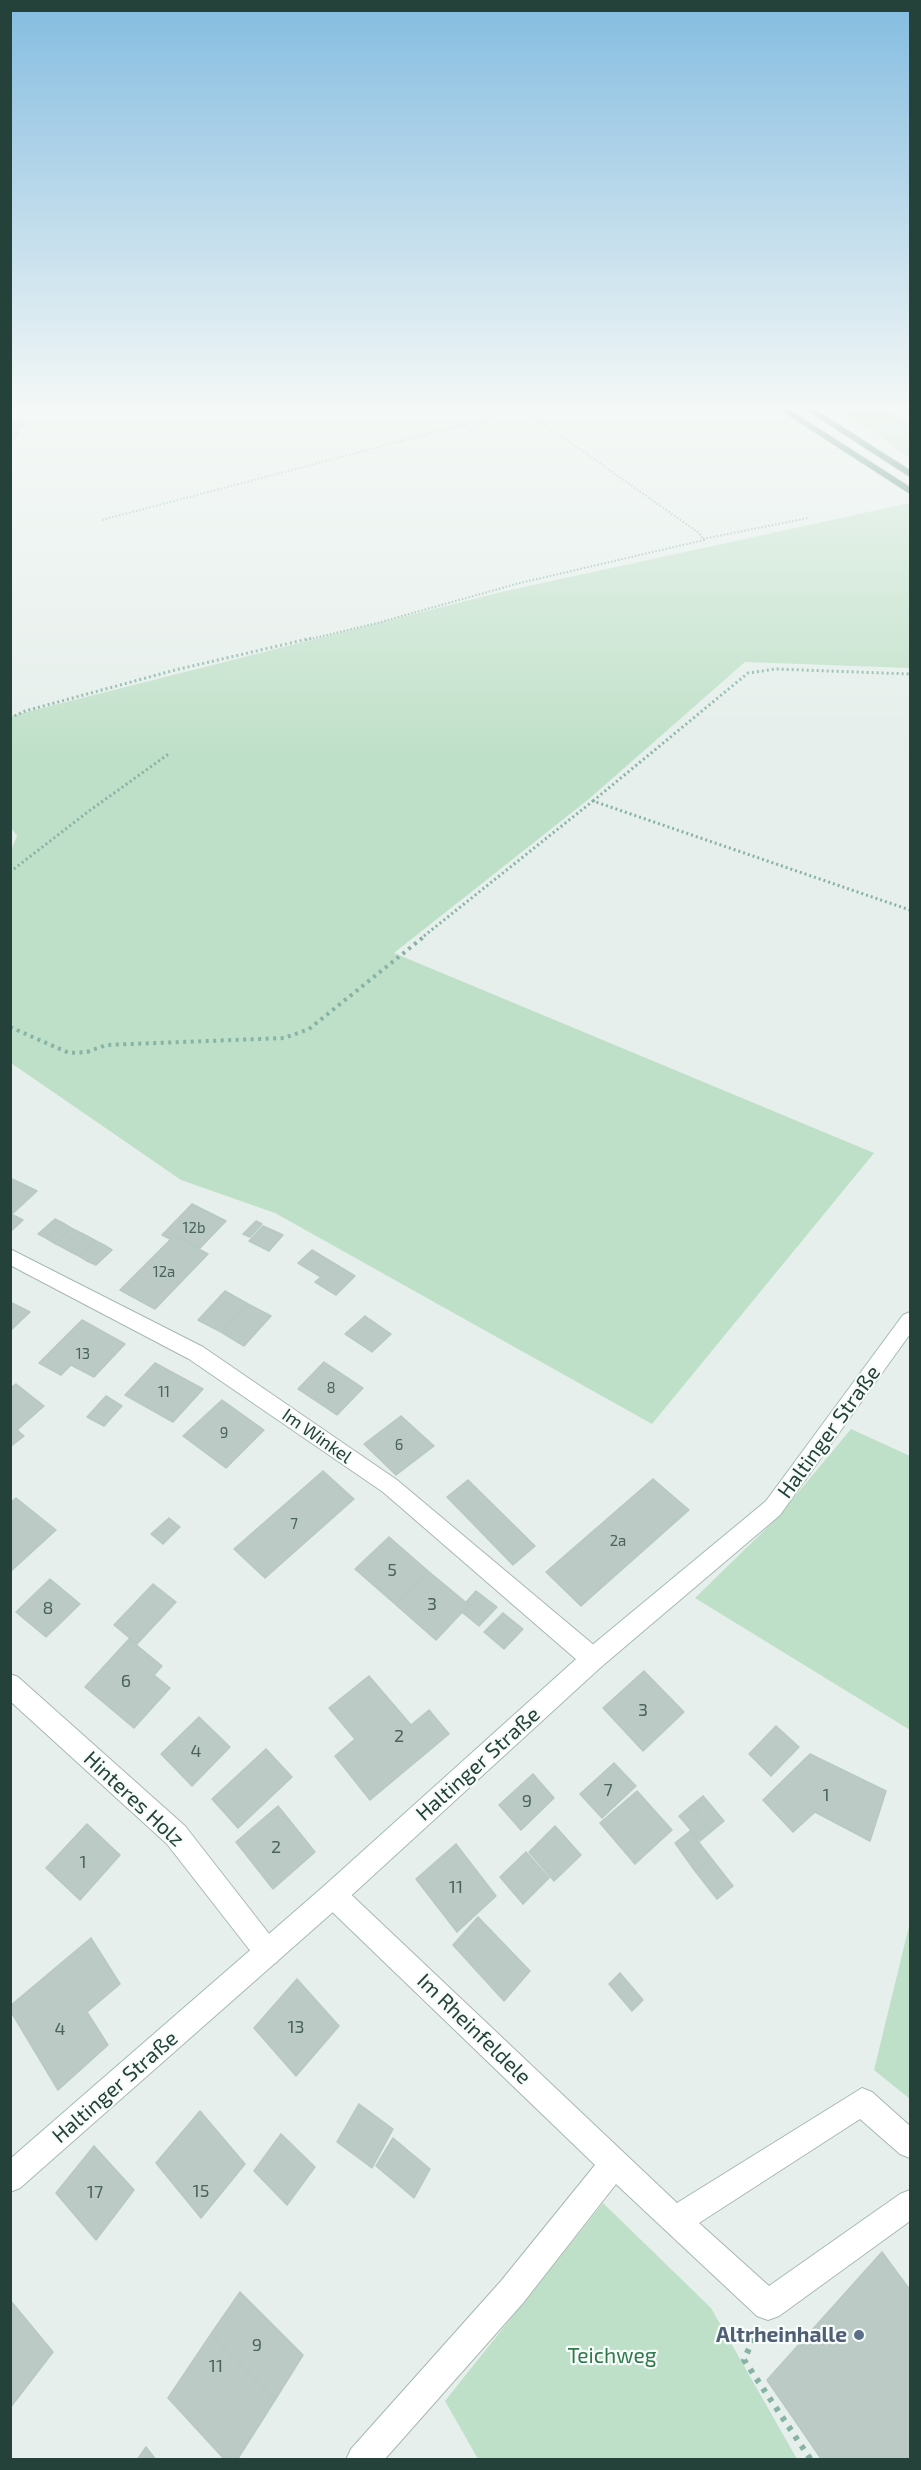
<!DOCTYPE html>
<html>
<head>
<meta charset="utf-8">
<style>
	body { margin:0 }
	#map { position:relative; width:921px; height:2470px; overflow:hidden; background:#e6efeb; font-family:"Exo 2",sans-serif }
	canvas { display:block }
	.frame { position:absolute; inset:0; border:12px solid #24423a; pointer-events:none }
</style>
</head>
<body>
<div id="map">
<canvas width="921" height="2470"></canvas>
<div class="frame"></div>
</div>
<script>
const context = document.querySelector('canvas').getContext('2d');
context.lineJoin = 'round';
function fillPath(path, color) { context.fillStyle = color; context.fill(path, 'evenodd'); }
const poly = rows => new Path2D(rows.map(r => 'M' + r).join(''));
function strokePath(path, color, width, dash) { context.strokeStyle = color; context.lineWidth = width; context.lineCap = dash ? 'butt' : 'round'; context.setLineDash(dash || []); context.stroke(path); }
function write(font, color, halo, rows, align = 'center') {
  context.font = font + ' "Exo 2",sans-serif'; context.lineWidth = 4.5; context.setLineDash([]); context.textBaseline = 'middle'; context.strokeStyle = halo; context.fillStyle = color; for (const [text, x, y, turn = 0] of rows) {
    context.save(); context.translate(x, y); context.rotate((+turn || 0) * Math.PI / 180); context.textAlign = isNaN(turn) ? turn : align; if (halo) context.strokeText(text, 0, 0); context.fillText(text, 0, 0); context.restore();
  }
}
fillPath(poly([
	[833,410,888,410,910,421,910,458,886,442,888,441],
	[910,503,910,668,745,662,589,799,394,953,874,1153,652,1424,275,1213,181,1180,11,1063,10,853,17,836,11,828,11,716,501,592],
	[851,1429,910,1456,910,1730,695,1598,776,1519],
	[910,1922,910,2099,874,2070],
	[603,2203,711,2308,797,2459,478,2459,445,2401]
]), '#bfe0c8');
const building = poly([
	[10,421,27,422,16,432,19,432,14,440,10,441,10,421],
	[10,1178,37,1191,10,1216,10,1178],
	[192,1204,226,1221,200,1248,173,1235,170,1239,162,1235,192,1204],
	[13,1215,23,1220,10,1232,10,1217,13,1215],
	[55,1219,63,1223,46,1238,38,1234,55,1219],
	[256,1221,262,1224,250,1237,243,1234,256,1221],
	[63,1223,71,1228,54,1243,46,1238,63,1223],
	[263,1226,283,1235,269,1251,249,1241,263,1226],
	[71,1228,79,1232,62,1247,54,1243,71,1228],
	[79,1232,87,1236,71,1252,62,1247,79,1232],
	[87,1236,96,1241,79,1256,71,1252,87,1236],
	[174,1236,208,1254,155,1309,120,1290,174,1236],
	[96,1241,104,1245,87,1261,79,1256,96,1241],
	[104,1245,112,1250,96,1265,87,1261,104,1245],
	[312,1250,355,1276,336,1295,315,1282,321,1277,298,1263,312,1250],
	[225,1291,248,1304,221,1332,198,1320,225,1291],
	[10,1302,30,1312,10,1331,10,1302],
	[248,1304,271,1316,244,1346,221,1332,248,1304],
	[365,1316,391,1334,372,1352,345,1334,365,1316],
	[82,1320,125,1344,94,1377,71,1365,61,1375,39,1363,82,1320],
	[324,1362,363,1388,337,1415,298,1389,324,1362],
	[155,1363,203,1389,173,1422,125,1395,155,1363],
	[16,1384,44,1406,17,1430,24,1436,10,1447,10,1388,16,1384],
	[106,1396,122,1406,104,1426,87,1417,106,1396],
	[222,1400,264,1430,226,1468,183,1436,222,1400],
	[401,1416,434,1446,396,1475,364,1444,401,1416],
	[323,1471,354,1499,265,1578,234,1549,323,1471],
	[653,1479,689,1510,581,1606,546,1572,653,1479],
	[468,1480,535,1546,513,1565,447,1497,468,1480],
	[16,1498,56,1530,10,1572,10,1503,16,1498],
	[169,1518,180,1527,163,1544,151,1534,169,1518],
	[389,1537,428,1571,395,1604,355,1569,389,1537],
	[428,1571,469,1605,436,1640,395,1604,428,1571],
	[50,1579,80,1604,46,1637,16,1612,50,1579],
	[153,1584,176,1602,137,1644,114,1625,153,1584],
	[476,1591,497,1607,479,1626,463,1613,470,1605,466,1602,476,1591],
	[503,1613,523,1629,504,1649,484,1632,503,1613],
	[129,1639,162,1666,154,1675,170,1688,134,1728,85,1687,129,1639],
	[644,1671,684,1712,643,1751,603,1708,644,1671],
	[369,1676,411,1725,429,1710,449,1734,370,1800,335,1756,355,1739,329,1708,369,1676],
	[199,1717,230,1747,192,1786,161,1754,199,1717],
	[776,1726,799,1747,771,1776,749,1754,776,1726],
	[266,1749,292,1777,238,1828,212,1799,266,1749],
	[810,1754,886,1791,870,1841,815,1812,793,1832,763,1800,810,1754],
	[614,1763,636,1786,602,1818,580,1794,614,1763],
	[533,1774,554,1798,521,1830,499,1805,533,1774],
	[637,1791,672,1830,635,1864,600,1823,637,1791],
	[703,1796,724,1821,712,1831,691,1806,703,1796],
	[278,1806,315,1852,273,1889,236,1842,278,1806],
	[691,1806,712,1831,700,1841,679,1816,691,1806],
	[87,1824,120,1855,80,1900,46,1868,87,1824],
	[555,1826,581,1855,554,1881,529,1852,555,1826],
	[690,1831,711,1858,695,1871,675,1843,690,1831],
	[456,1844,496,1896,457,1932,416,1879,456,1844],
	[526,1852,549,1878,523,1904,500,1877,526,1852],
	[711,1858,733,1886,717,1899,695,1871,711,1858],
	[478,1917,530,1971,504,2001,453,1945,478,1917],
	[91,1938,120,1984,87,2012,108,2045,58,2090,10,2010,10,2006,91,1938],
	[620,1973,643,2000,632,2011,609,1984,620,1973],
	[297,1979,339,2026,296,2076,254,2028,297,1979],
	[359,2104,393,2129,372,2168,337,2142,359,2104],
	[200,2111,245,2164,201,2218,156,2163,200,2111],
	[281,2134,315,2167,287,2205,254,2171,281,2134],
	[393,2138,430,2169,414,2198,376,2166,393,2138],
	[94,2146,134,2190,96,2240,56,2193,94,2146],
	[882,2252,910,2290,910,2460,822,2460,767,2380,882,2252],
	[240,2292,303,2355,275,2400,211,2334,240,2292],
	[10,2300,53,2352,10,2408,10,2300],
	[211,2334,275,2400,237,2460,225,2460,168,2398,211,2334],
	[146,2447,156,2460,137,2460,146,2447]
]);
fillPath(building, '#bbcac4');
strokePath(building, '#b8c9c2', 1.5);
const street = poly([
	[10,1249,203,1347,397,1480,601,1651,604,1659,601,1667,593,1670,585,1667,383,1492,189,1359,10,1265,10,1249],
	[10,1674,18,1677,185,1826,277,1944,281,1953,277,1962,268,1966,259,1962,167,1844,10,1701,10,1674],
	[333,1882,342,1886,677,2203,862,2088,872,2092,910,2126,910,2158,900,2154,860,2119,699,2223,769,2286,900,2194,910,2190,910,2221,779,2316,768,2320,757,2316,616,2184,523,2303,384,2460,346,2460,351,2449,501,2281,595,2165,324,1904,320,1895,324,1886,333,1882]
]);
const secondary = poly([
	[910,1312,910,1334,780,1515,601,1667,342,1904,20,2188,10,2192,10,2159,324,1886,585,1651,766,1501,903,1315,910,1312]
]);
const highway = poly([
	[780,410,790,410,910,487,910,494,780,410],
	[806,410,816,410,910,470,910,477,806,410]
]);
strokePath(street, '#a8b8b2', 2);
strokePath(secondary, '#a4bbb3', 2);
strokePath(highway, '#c2cac8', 2);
strokePath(poly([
	[102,520,489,418,508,410],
	[703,539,808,518],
	[306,640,377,623,520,583,704,540,699,533,524,410]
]), '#86b3a5', 2, [1.5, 2]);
strokePath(poly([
	[10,718,25,711,175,670,312,638],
	[593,801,748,673,776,669,910,674],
	[10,872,89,811,170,753],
	[424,936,593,801,910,910]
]), '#86b3a5', 3, [2, 3]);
strokePath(poly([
	[10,1027,69,1053,87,1052,106,1045,284,1038,309,1029,426,935]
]), '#86b3a5', 4, [3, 4.5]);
strokePath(poly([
	[758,2328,744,2360,811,2460]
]), '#86b3a5', 6, [4.5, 7]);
fillPath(street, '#fff');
fillPath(secondary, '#fff');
fillPath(highway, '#2f6f62');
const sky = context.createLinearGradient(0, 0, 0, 756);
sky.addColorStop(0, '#84bce0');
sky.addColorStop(0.54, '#f4f8f6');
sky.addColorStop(1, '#f4f8f600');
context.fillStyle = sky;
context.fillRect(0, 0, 921, 756);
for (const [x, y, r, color] of [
	[859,2335,6,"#5c6f8a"]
]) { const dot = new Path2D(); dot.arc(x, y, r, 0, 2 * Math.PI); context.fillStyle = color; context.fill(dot); strokePath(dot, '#f7fbf9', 2); }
write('15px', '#4a645c', null, [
	["12b",194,1228],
	["12a",164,1272],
	["13",83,1354],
	["8",331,1388],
	["11",164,1392],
	["9",224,1433],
	["6",399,1445],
	["7",294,1524],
	["2a",618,1541]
]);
write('18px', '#24423a', '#f7fbf9', [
	["Im Winkel",317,1436,35]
]);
write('18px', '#4a645c', null, [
	["5",392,1570],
	["3",432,1604],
	["8",48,1608],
	["6",126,1681],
	["3",643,1710],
	["2",399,1736],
	["4",196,1751],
	["7",608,1790],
	["1",826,1795],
	["9",527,1801],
	["2",276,1847],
	["1",83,1862],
	["11",456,1887],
	["13",296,2027],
	["4",60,2029],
	["15",201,2191],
	["17",95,2192],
	["9",257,2345],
	["11",216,2366]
]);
write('21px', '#24423a', '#f7fbf9', [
	["Haltinger Straße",829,1432,-54],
	["Haltinger Straße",478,1764,-42],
	["Hinteres Holz",134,1799,43],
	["Im Rheinfeldele",474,2029,44],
	["Haltinger Straße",115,2087,-41]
]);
write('bold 21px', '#4e5e75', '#f7fbf9', [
	["Altrheinhalle",847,2335]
], 'right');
write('21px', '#2d7a4b', '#f7fbf9', [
	["Teichweg",612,2356]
]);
</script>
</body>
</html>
